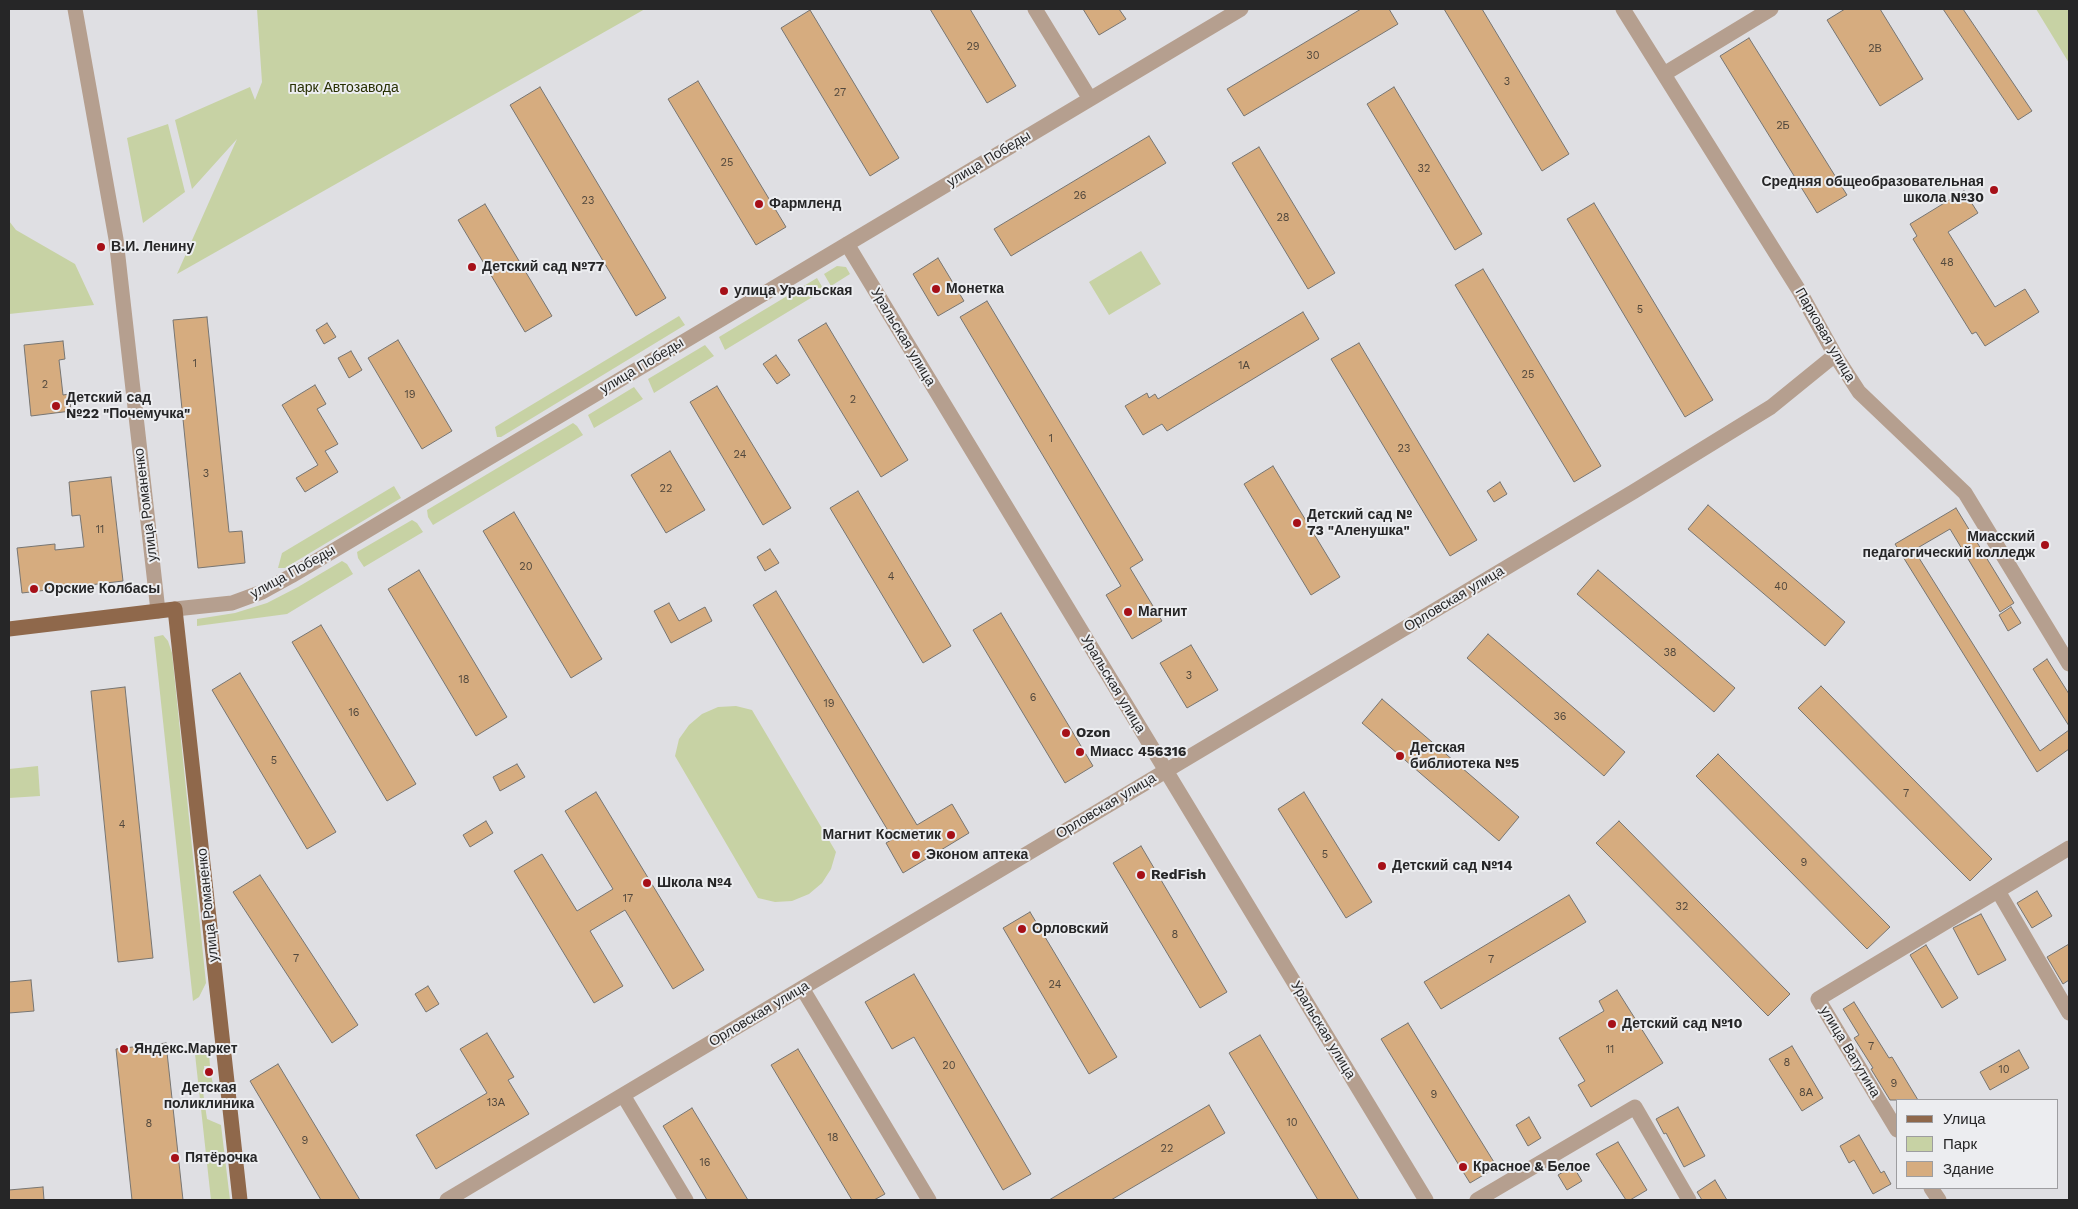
<!DOCTYPE html>
<html>
<head>
<meta charset="utf-8">
<style>
	body { margin:0 }
	#map { position:relative; width:2078px; height:1209px; overflow:hidden; background:#dfdfe3; font-family:"Work Sans",sans-serif }
	canvas { display:block }
	.frame { position:absolute; inset:0; border:10px solid #262627; pointer-events:none }
	.legend { position:absolute; left:1896px; top:1099px; width:162px; height:90px; box-sizing:border-box; background:#ecedf0; border:1px solid #9d9da0; margin:0; padding:6px 9px; list-style:none; font-size:15px; color:#262627 }
	.legend li { display:flex; align-items:center; gap:10px; height:25px }
	.legend b { width:25px; border:1px solid #9d9da0 }
</style>
</head>
<body>
<div id="map">
<canvas width="2078" height="1209"></canvas>
<div class="frame"></div>
<ul class="legend">
<li><b style="height:6px;background:#8f684b"></b>Улица</li>
<li><b style="height:14px;background:#c7d2a4"></b>Парк</li>
<li><b style="height:14px;background:#d6ac7f"></b>Здание</li>
</ul>
</div>
<script>
const context = document.querySelector('canvas').getContext('2d');
context.lineJoin = 'round';
function fillPath(path, color) { context.fillStyle = color; context.fill(path, 'evenodd'); }
const poly = rows => new Path2D(rows.map(r => 'M' + r).join(''));
function strokePath(path, color, width, dash) { context.strokeStyle = color; context.lineWidth = width; context.lineCap = dash ? 'butt' : 'round'; context.setLineDash(dash || []); context.stroke(path); }
function write(font, color, halo, rows, align = 'center') {
  context.font = font + ' "Work Sans",sans-serif'; context.lineWidth = 4; context.setLineDash([]); context.textBaseline = 'middle'; context.strokeStyle = halo; context.fillStyle = color; for (const [text, x, y, turn = 0] of rows) {
    context.save(); context.translate(x, y); context.rotate((+turn || 0) * Math.PI / 180); context.textAlign = isNaN(turn) ? turn : align; if (halo) context.strokeText(text, 0, 0); context.fillText(text, 0, 0); context.restore();
  }
}
fillPath(poly([
	[257,9,645,9,177,274,237,139,192,189,175,120,250,87,255,100,262,82],
	[2036,9,2069,9,2069,63],
	[168,124,185,192,143,223,127,138],
	[9,221,16,230,75,264,94,305,9,314],
	[1141,251,1161,284,1109,315,1089,282],
	[837,266,846,267,850,274,831,286,824,274],
	[817,278,824,290,725,350,719,337],
	[679,316,685,325,501,437,497,437,495,427],
	[705,345,714,356,654,393,648,379],
	[634,387,643,399,594,428,588,415],
	[573,423,577,426,583,435,433,525,428,517,427,510],
	[394,486,401,498,285,568,278,568,282,553],
	[412,520,417,523,423,532,364,567,358,558,357,552],
	[342,561,347,564,353,574,287,614,197,626,197,619,235,613,267,603,298,587],
	[163,635,168,641,172,653,206,983,199,997,193,1001,154,637],
	[736,706,752,710,836,852,831,869,822,883,809,894,792,901,775,902,758,898,675,756,679,739,689,725,702,714,718,707],
	[38,766,40,796,9,798,9,769],
	[209,1053,210,1066,204,1066,205,1076,211,1075,213,1084,202,1085,207,1119,221,1125,230,1200,211,1200,195,1054]
]), '#c7d2a4');
const building = poly([
	[930,9,970,9,1016,86,987,103,930,9],
	[1083,9,1119,9,1126,19,1099,35,1083,9],
	[1361,9,1389,9,1398,24,1244,116,1227,89,1361,9],
	[1444,9,1482,9,1569,154,1542,171,1444,9],
	[1845,9,1880,9,1923,79,1880,106,1827,20,1845,9],
	[1943,9,1963,9,2032,111,2018,120,1943,9],
	[810,10,899,158,870,176,781,28,810,10],
	[1749,38,1847,195,1817,213,1720,56,1749,38],
	[698,81,786,227,756,245,668,99,698,81],
	[540,87,666,298,636,316,510,105,540,87],
	[1394,87,1482,234,1455,250,1367,104,1394,87],
	[1149,136,1166,163,1011,256,994,229,1149,136],
	[1259,147,1335,273,1308,289,1232,163,1259,147],
	[1964,191,1978,213,1948,232,1995,307,2025,289,2039,312,1985,346,1976,332,1972,334,1913,239,1917,236,1910,224,1964,191],
	[1594,203,1713,400,1685,417,1567,219,1594,203],
	[485,204,552,316,525,332,458,220,485,204],
	[938,258,964,301,938,316,913,274,938,258],
	[1483,269,1601,466,1574,482,1455,285,1483,269],
	[987,301,1143,560,1130,568,1162,621,1132,639,1106,595,1121,586,960,317,987,301],
	[1303,312,1319,339,1167,431,1162,424,1143,435,1125,406,1147,393,1149,398,1155,394,1158,399,1303,312],
	[207,317,229,532,242,531,245,563,198,568,173,320,207,317],
	[327,323,336,337,324,344,316,330,327,323],
	[826,323,908,460,881,477,798,340,826,323],
	[398,340,452,431,422,449,368,358,398,340],
	[63,341,65,359,59,360,61,377,63,395,69,394,71,411,31,416,24,345,63,341],
	[1359,343,1477,540,1450,556,1331,359,1359,343],
	[351,351,362,370,349,378,338,358,351,351],
	[776,355,790,375,777,384,763,364,776,355],
	[315,385,326,404,317,409,338,444,325,451,338,472,305,492,296,478,318,465,282,405,315,385],
	[717,386,791,508,763,525,690,402,717,386],
	[670,451,705,510,666,533,631,475,670,451],
	[1273,466,1340,577,1311,595,1244,484,1273,466],
	[111,477,123,581,22,593,17,548,55,544,55,550,84,547,80,515,72,516,69,482,111,477],
	[1500,482,1507,494,1494,502,1487,491,1500,482],
	[858,491,951,646,923,663,830,508,858,491],
	[1708,505,1845,622,1825,646,1688,529,1708,505],
	[1956,508,2014,603,2000,612,1950,529,1914,550,2040,751,2069,730,2069,749,2037,772,1895,544,1956,508],
	[514,512,602,659,571,678,483,531,514,512],
	[770,549,779,563,765,571,757,557,770,549],
	[419,570,507,717,476,736,388,589,419,570],
	[1598,570,1735,688,1714,712,1577,594,1598,570],
	[776,591,917,825,952,804,969,833,903,873,886,843,893,839,753,605,776,591],
	[669,603,679,621,705,607,712,621,671,643,654,611,669,603],
	[2011,607,2021,623,2008,631,1999,615,2011,607],
	[1001,613,1093,766,1065,783,973,630,1001,613],
	[321,625,416,784,387,801,292,642,321,625],
	[1488,634,1625,752,1604,776,1467,658,1488,634],
	[1191,645,1218,690,1187,708,1160,663,1191,645],
	[2047,659,2069,694,2069,726,2033,669,2047,659],
	[240,673,336,832,307,849,212,690,240,673],
	[1821,686,1992,859,1970,881,1798,708,1821,686],
	[125,687,153,958,118,962,91,691,125,687],
	[1382,699,1519,817,1499,841,1362,723,1382,699],
	[1718,754,1890,927,1867,949,1696,776,1718,754],
	[517,764,525,777,500,791,493,777,517,764],
	[596,792,704,970,673,989,625,910,590,931,623,986,594,1003,514,871,542,854,577,911,613,889,565,811,596,792],
	[1304,792,1372,902,1346,918,1278,809,1304,792],
	[486,821,493,833,470,847,463,835,486,821],
	[1619,821,1790,994,1768,1016,1596,843,1619,821],
	[1141,846,1227,992,1200,1008,1113,863,1141,846],
	[260,875,358,1025,332,1043,233,892,260,875],
	[2037,891,2052,916,2032,928,2017,903,2037,891],
	[1569,895,1586,922,1441,1009,1424,982,1569,895],
	[1030,912,1117,1057,1089,1074,1003,928,1030,912],
	[1981,914,2006,960,1978,975,1953,928,1981,914],
	[2069,944,2069,980,2063,984,2047,957,2069,944],
	[1926,945,1958,998,1942,1008,1910,955,1926,945],
	[914,974,1031,1174,1003,1190,914,1037,892,1049,865,1002,914,974],
	[31,980,34,1011,9,1013,9,982,31,980],
	[428,986,439,1004,426,1012,415,994,428,986],
	[1617,990,1663,1063,1591,1107,1578,1085,1585,1081,1559,1038,1604,1011,1599,1001,1617,990],
	[1854,1002,1889,1058,1892,1057,1918,1100,1890,1100,1871,1069,1873,1068,1854,1038,1859,1035,1843,1009,1854,1002],
	[1408,1023,1497,1167,1470,1183,1381,1039,1408,1023],
	[487,1033,514,1077,508,1080,529,1114,436,1169,416,1135,487,1093,460,1049,487,1033],
	[1260,1035,1359,1200,1318,1200,1229,1053,1260,1035],
	[166,1043,183,1200,132,1200,116,1049,166,1043],
	[1792,1046,1823,1098,1802,1111,1769,1059,1792,1046],
	[798,1049,885,1194,874,1200,852,1200,771,1065,798,1049],
	[2019,1050,2029,1068,1990,1090,1980,1072,2019,1050],
	[278,1064,360,1200,321,1200,250,1081,278,1064],
	[1209,1105,1225,1133,1111,1200,1049,1200,1209,1105],
	[1678,1107,1705,1156,1684,1167,1666,1133,1664,1134,1656,1119,1678,1107],
	[692,1108,748,1200,707,1200,663,1126,692,1108],
	[1529,1117,1541,1138,1528,1146,1516,1125,1529,1117],
	[1859,1135,1881,1173,1884,1171,1891,1184,1873,1194,1854,1160,1849,1163,1840,1146,1859,1135],
	[1618,1142,1647,1190,1630,1200,1626,1200,1596,1154,1618,1142],
	[1573,1166,1582,1181,1567,1190,1558,1175,1573,1166],
	[1715,1180,1727,1200,1702,1200,1697,1192,1715,1180],
	[43,1187,44,1200,9,1200,9,1190,43,1187]
]);
fillPath(building, '#d6ac7f');
strokePath(building, '#777572', 1);
strokePath(poly([
	[75,9,116,239,158,611],
	[1035,9,1090,99],
	[1623,9,1800,292,1835,355,1859,392,1965,493,2069,664],
	[1664,74,1771,9],
	[847,244,1426,1200],
	[175,609,232,603,262,592,291,576,1241,9],
	[1998,891,2069,1013],
	[802,988,929,1200],
	[623,1095,686,1200],
	[1897,1130,1818,999,2069,848],
	[1931,1188,1939,1200],
	[447,1200,1633,492,1771,407,1835,355],
	[1477,1200,1635,1107,1689,1200]
]), '#b59f8f', 15);
strokePath(poly([
	[9,629,175,609,240,1200]
]), '#8f684b', 15);
for (const [x, y, r, color] of [
	[1994,190,5,"#a61018"],
	[759,204,5,"#a61018"],
	[101,247,5,"#a61018"],
	[472,267,5,"#a61018"],
	[936,289,5,"#a61018"],
	[724,291,5,"#a61018"],
	[56,406,5,"#a61018"],
	[1297,523,5,"#a61018"],
	[2045,545,5,"#a61018"],
	[34,589,5,"#a61018"],
	[1128,612,5,"#a61018"],
	[1066,733,5,"#a61018"],
	[1080,752,5,"#a61018"],
	[1400,756,5,"#a61018"],
	[951,835,5,"#a61018"],
	[916,855,5,"#a61018"],
	[1382,866,5,"#a61018"],
	[1141,875,5,"#a61018"],
	[647,883,5,"#a61018"],
	[1022,929,5,"#a61018"],
	[1612,1024,5,"#a61018"],
	[124,1049,5,"#a61018"],
	[209,1072,5,"#a61018"],
	[175,1158,5,"#a61018"],
	[1463,1167,5,"#a61018"]
]) { const dot = new Path2D(); dot.arc(x, y, r, 0, 2 * Math.PI); context.fillStyle = color; context.fill(dot); strokePath(dot, '#ecedf0', 2); }
write('11px', '#52483d', null, [
	["29",973,47],
	["2В",1875,49],
	["30",1313,56],
	["3",1507,82],
	["27",840,93],
	["2Б",1783,126],
	["25",727,163],
	["32",1424,169],
	["26",1080,196],
	["23",588,201],
	["28",1283,218],
	["48",1947,263],
	["5",1640,310],
	["1",195,364],
	["1А",1244,366],
	["25",1528,375],
	["2",45,385],
	["19",410,395],
	["2",853,400],
	["1",1051,439],
	["23",1404,449],
	["24",740,455],
	["3",206,474],
	["22",666,489],
	["11",100,530],
	["20",526,567],
	["4",891,577],
	["40",1781,587],
	["38",1670,653],
	["3",1189,676],
	["18",464,680],
	["6",1033,698],
	["19",829,704],
	["16",354,713],
	["36",1560,717],
	["5",274,761],
	["7",1906,794],
	["4",122,825],
	["5",1325,855],
	["9",1804,863],
	["17",628,899],
	["32",1682,907],
	["8",1175,935],
	["7",296,959],
	["7",1491,960],
	["24",1055,985],
	["7",1871,1047],
	["11",1610,1050],
	["8",1787,1063],
	["20",949,1066],
	["10",2004,1070],
	["9",1894,1084],
	["8А",1806,1093],
	["9",1434,1095],
	["13А",496,1103],
	["10",1292,1123],
	["8",149,1124],
	["18",833,1138],
	["9",305,1141],
	["22",1167,1149],
	["16",705,1163]
]);
write('14px', '#283003', '#ecedf0', [
	["парк Автозавода",344,88]
]);
write('14px', '#262627', '#ecedf0', [
	["улица Победы",989,159,-31],
	["Парковая улица",1825,335,60],
	["Уральская улица",903,337,59],
	["улица Победы",642,366,-31],
	["улица Романенко",146,505,-97],
	["улица Победы",293,572,-29],
	["Орловская улица",1454,599,-31],
	["Уральская улица",1113,684,59],
	["Орловская улица",1106,806,-31],
	["улица Романенко",208,905,-96],
	["Орловская улица",759,1014,-31],
	["Уральская улица",1323,1030,59],
	["улица Ватутина",1850,1052,59]
]);
write('bold 14px', '#262627', '#ecedf0', [
	["Средняя общеобразовательная",1984,182,"right"],
	["школа №30",1984,198,"right"],
	["Фармленд",769,204],
	["В.И. Ленину",111,247],
	["Детский сад №77",482,267],
	["Монетка",946,289],
	["улица Уральская",734,291],
	["Детский сад",66,398],
	["№22 \"Почемучка\"",66,414],
	["Детский сад №",1307,515],
	["73 \"Аленушка\"",1307,531],
	["Миасский",2035,537,"right"],
	["педагогический колледж",2035,553,"right"],
	["Орские Колбасы",44,589],
	["Магнит",1138,612],
	["Ozon",1076,733],
	["Детская",1410,748],
	["библиотека №5",1410,764],
	["Миасс 456316",1090,752],
	["Магнит Косметик",941,835,"right"],
	["Эконом аптека",926,855],
	["Детский сад №14",1392,866],
	["RedFish",1151,875],
	["Школа №4",657,883],
	["Орловский",1032,929],
	["Детский сад №10",1622,1024],
	["Яндекс.Маркет",134,1049],
	["Детская",209,1088,"center"],
	["поликлиника",209,1104,"center"],
	["Пятёрочка",185,1158],
	["Красное & Белое",1473,1167]
], 'left');
</script>
</body>
</html>
